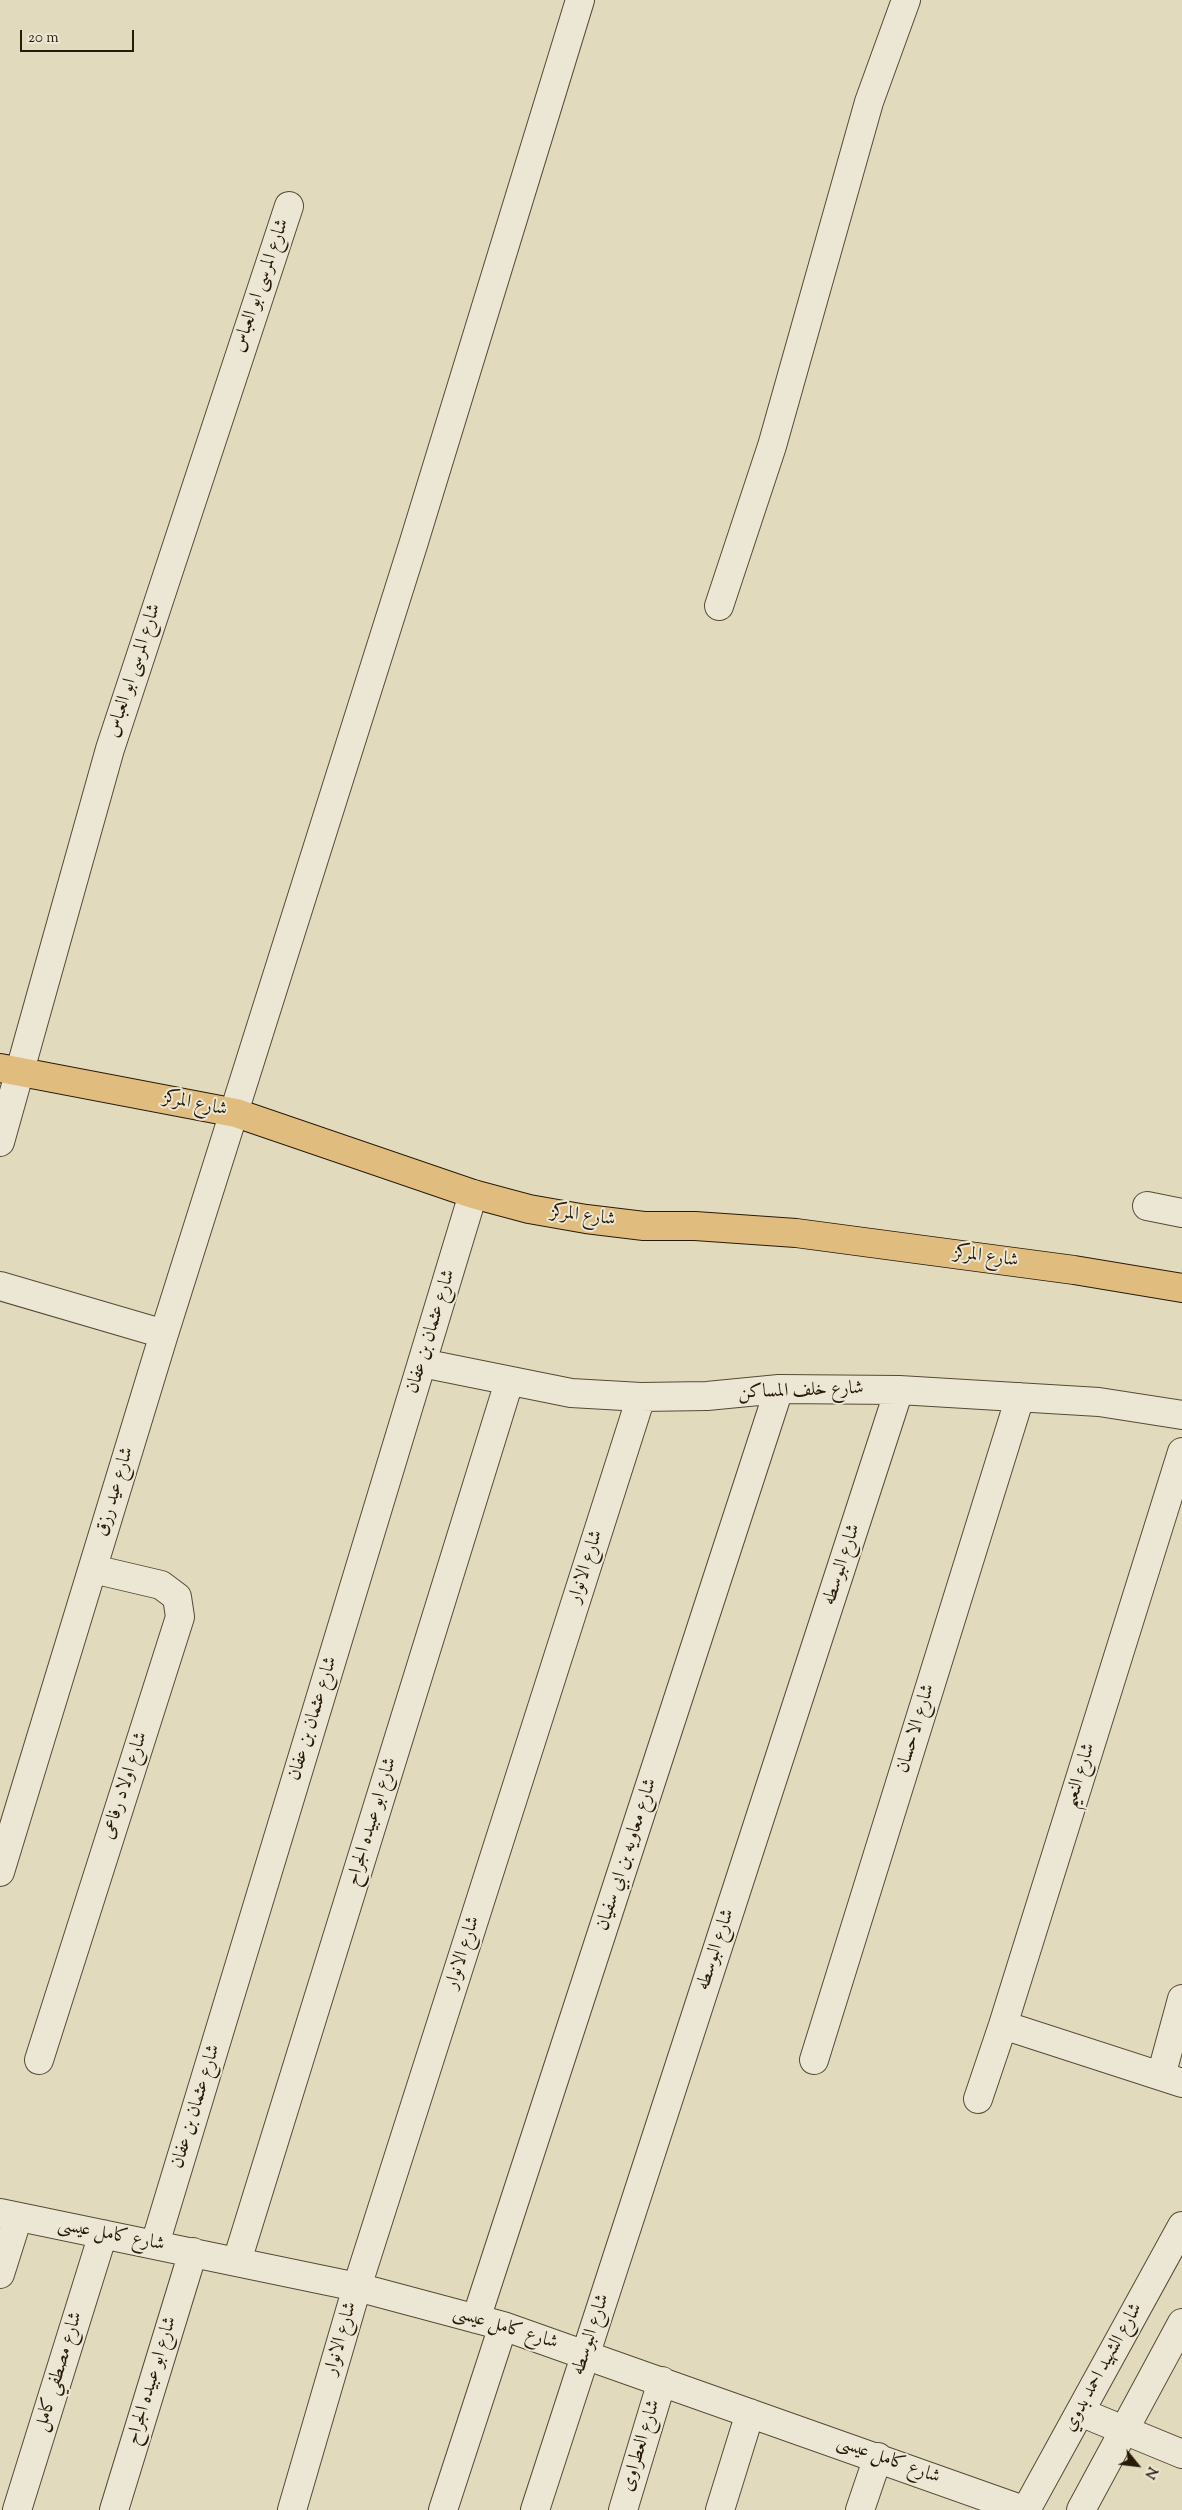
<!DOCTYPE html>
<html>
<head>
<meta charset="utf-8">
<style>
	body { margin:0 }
	#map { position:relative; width:1182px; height:2510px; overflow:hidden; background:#e1dabd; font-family:"Sorts Mill Goudy",serif }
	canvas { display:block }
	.north { position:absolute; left:1112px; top:2440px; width:50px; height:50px; -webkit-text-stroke:4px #ece7d4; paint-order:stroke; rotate:119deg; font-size:14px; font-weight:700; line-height:20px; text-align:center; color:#281a09 }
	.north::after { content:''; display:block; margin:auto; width:18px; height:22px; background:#281a09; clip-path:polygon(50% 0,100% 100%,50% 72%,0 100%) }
	.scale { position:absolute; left:20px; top:30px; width:114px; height:22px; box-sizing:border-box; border:2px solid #281a09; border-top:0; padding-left:6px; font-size:15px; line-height:18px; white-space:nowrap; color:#281a09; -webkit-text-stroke:4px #ece7d4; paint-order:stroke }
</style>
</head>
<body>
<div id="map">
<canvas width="1182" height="2510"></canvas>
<div class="north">N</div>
<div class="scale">20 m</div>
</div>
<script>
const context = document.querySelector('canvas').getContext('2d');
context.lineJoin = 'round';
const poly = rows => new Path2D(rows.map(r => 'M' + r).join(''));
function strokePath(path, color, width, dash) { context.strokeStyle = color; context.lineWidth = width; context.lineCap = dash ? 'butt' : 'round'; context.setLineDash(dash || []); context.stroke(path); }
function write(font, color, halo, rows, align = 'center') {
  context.font = font + ' "Sorts Mill Goudy",Amiri,serif'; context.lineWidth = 4; context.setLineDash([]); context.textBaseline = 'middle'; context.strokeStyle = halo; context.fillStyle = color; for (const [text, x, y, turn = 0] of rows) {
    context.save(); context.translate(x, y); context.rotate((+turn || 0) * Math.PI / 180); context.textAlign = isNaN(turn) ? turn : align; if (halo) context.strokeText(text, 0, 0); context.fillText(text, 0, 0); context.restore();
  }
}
const minor = poly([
	[719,606,772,446,869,102,906,0],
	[0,1142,110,749,289,206],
	[1147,1206,1182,1213],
	[0,1286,164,1334],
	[422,1363,571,1393,641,1397,707,1396,779,1389,899,1390,1099,1402,1182,1415],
	[0,1872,164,1334,413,545,580,0],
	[1003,2025,1182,2083],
	[39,2060,180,1617,177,1597,161,1585,93,1569],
	[814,2060,1020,1397],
	[1161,2076,1182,1999],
	[978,2099,1003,2025,1182,1452],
	[0,2213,357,2287,503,2326,1023,2510],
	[155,2244,473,1194],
	[237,2261,509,1382],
	[0,2274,18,2217],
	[476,2319,779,1389],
	[1080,2412,1182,2454],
	[17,2510,103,2234],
	[114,2510,193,2252],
	[292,2510,357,2287,641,1397],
	[443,2510,503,2326],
	[535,2510,899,1390],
	[623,2510,662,2381],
	[720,2510,750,2413],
	[860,2510,878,2457],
	[1026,2510,1182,2226],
	[1081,2510,1182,2323]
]);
const major = poly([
	[0,1068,236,1113,473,1194,529,1209,586,1219,644,1226,695,1226,796,1233,1074,1270,1182,1288]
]);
strokePath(minor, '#564a36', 30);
strokePath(major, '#281a09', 30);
strokePath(minor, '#ece7d4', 28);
strokePath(major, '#e0bd7e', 28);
write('19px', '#281a09', '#ece7d4', [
	["شارع المرسى ابو العباس",262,286,-71],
	["شارع المرسى ابو العباس",135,671,-72],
	["شارع المركز",195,1105,12],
	["شارع المركز",583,1217,8],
	["شارع المركز",986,1258,8],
	["شارع عثمان بن عفان",432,1332,-73],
	["شارع خلف المساكن",801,1392,-2],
	["شارع عيد رزق",116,1492,-73],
	["شارع البوسطه",843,1565,-72],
	["شارع الانوار",587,1567,-72],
	["شارع عثمان بن عفان",314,1719,-73],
	["شارع الاحسان",917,1729,-73],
	["شارع النعيم",1081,1776,-73],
	["شارع اولاد رفاعى",126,1786,-72],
	["شارع ابو عبيده الجراح",373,1822,-73],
	["شارع معاويه بن ابي سفيان",628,1855,-72],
	["شارع البوسطه",717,1950,-72],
	["شارع الانوار",464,1953,-72],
	["شارع عثمان بن عفان",197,2107,-73],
	["شارع كامل عيسى",111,2236,11],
	["شارع كامل عيسى",505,2329,17],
	["شارع البوسطه",592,2335,-72],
	["شارع الانوار",342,2339,-74],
	["شارع الشهيد احمد بدوي",1104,2368,-61],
	["شارع مصطفي كامل",60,2372,-73],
	["شارع ابو عبيده الجراح",153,2381,-73],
	["شارع العطراوى",642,2446,-73],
	["شارع كامل عيسى",888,2461,20]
]);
</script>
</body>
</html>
